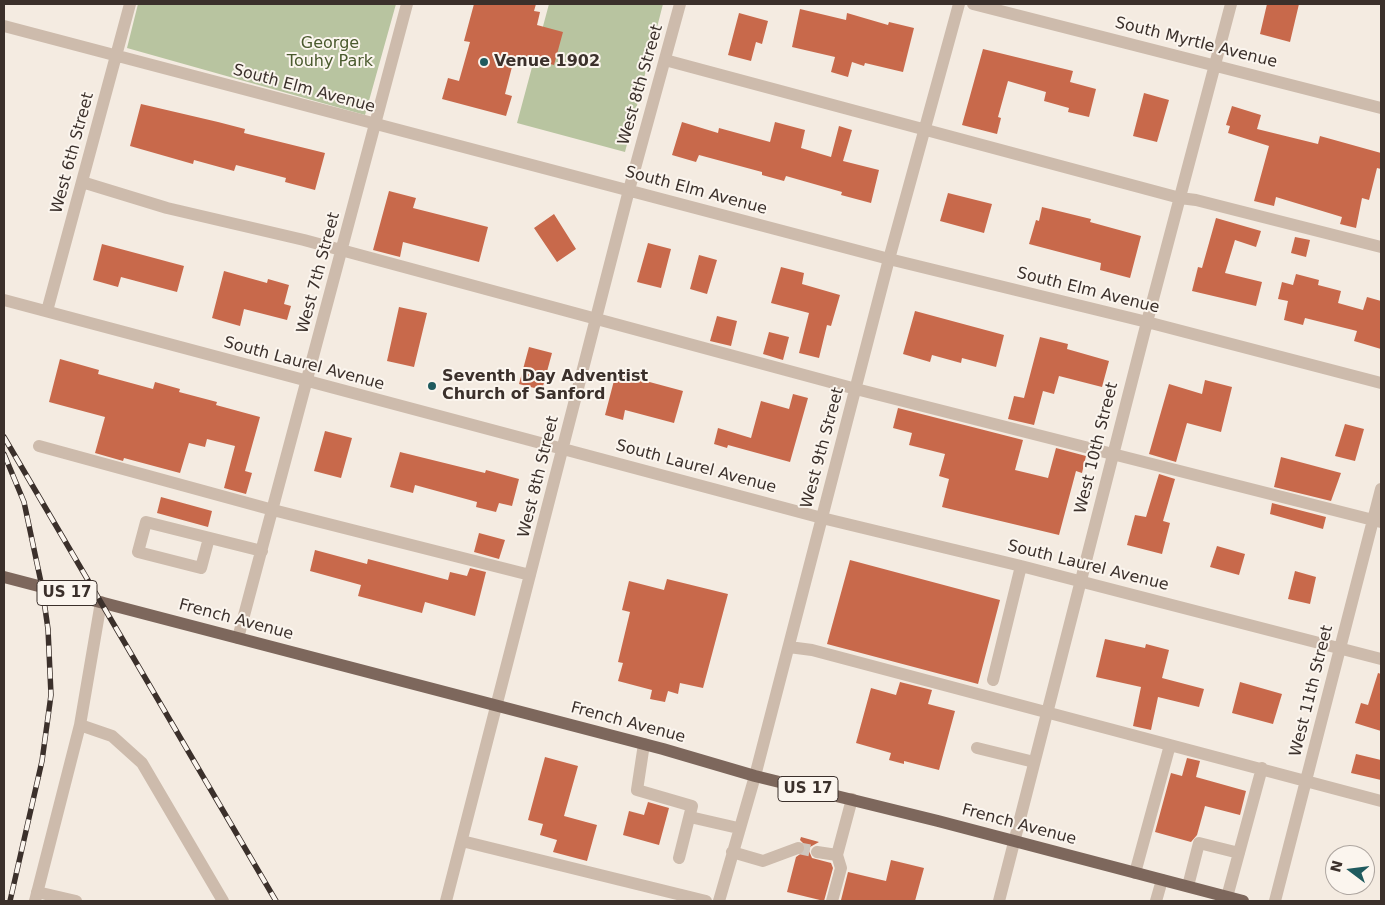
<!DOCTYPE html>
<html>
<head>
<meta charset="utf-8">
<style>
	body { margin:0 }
	#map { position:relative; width:1385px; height:905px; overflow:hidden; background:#f4ebe1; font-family:"DejaVu Sans",sans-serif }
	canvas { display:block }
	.frame { position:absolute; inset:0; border:5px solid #3b302b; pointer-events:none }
	.north { position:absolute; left:1325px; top:845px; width:50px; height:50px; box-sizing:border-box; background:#fbf5ee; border:1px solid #aea6a0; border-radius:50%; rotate:285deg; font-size:14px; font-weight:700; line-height:20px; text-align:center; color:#3b302b }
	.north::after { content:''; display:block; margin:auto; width:18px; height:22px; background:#1f5a5e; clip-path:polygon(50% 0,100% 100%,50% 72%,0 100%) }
</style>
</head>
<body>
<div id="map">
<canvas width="1385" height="905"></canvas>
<div class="frame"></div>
<div class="north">N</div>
</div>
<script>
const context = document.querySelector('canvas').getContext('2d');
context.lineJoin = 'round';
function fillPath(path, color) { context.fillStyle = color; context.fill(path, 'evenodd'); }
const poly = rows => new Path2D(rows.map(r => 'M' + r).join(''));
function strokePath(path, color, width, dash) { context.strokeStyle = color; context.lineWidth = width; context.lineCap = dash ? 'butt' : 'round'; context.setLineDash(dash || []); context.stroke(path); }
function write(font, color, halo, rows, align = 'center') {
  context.font = font + ' "DejaVu Sans",sans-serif'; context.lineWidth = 4; context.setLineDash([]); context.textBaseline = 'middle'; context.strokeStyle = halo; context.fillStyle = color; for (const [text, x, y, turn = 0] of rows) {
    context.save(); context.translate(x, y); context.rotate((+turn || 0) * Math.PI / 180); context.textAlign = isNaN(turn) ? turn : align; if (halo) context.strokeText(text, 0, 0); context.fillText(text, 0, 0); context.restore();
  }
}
fillPath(poly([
	[138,4,396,4,365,115,127,48],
	[549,4,663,4,625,152,517,123]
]), '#b8c4a0');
fillPath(poly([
	[474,4,536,4,534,11,540,12,537,25,563,32,554,65,528,58,526,66,513,63,505,94,512,96,506,116,442,99,448,78,459,81,470,42,464,41],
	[1267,4,1299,4,1290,42,1260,34],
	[800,9,846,20,847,13,888,25,889,22,914,28,903,72,865,63,864,66,852,62,848,77,831,72,835,57,792,47],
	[739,13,768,21,762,44,756,42,751,61,728,55],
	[983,49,1073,71,1070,82,1096,89,1089,117,1068,112,1069,108,1044,101,1046,92,1008,81,998,117,1001,118,997,134,962,125],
	[1144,93,1169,100,1157,142,1133,136],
	[141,104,218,122,245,129,244,133,325,153,315,190,285,182,286,178,236,165,234,171,194,160,193,164,130,146],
	[1232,106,1261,115,1257,129,1318,144,1320,136,1381,153,1381,169,1377,168,1369,200,1362,198,1356,228,1340,224,1342,217,1276,197,1274,206,1254,201,1269,146,1228,133,1230,126,1226,125],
	[682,122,718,133,719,128,770,142,775,122,805,130,801,148,831,157,839,126,852,130,843,161,879,170,871,203,841,195,842,192,786,176,784,181,762,175,762,172,699,155,696,162,672,155],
	[389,191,416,198,413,208,488,227,479,262,403,242,400,257,373,250],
	[948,193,992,204,984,233,940,221],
	[1042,207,1091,219,1090,222,1141,236,1130,278,1100,270,1101,263,1029,244,1036,220,1039,221],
	[554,214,576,249,557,262,534,228],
	[1216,218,1261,231,1256,247,1235,240,1225,273,1262,282,1256,306,1192,291,1198,267,1202,268],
	[1295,237,1310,240,1306,257,1291,253],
	[648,243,671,249,661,288,637,282],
	[102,244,184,266,177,292,121,277,118,287,93,280],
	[699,255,717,260,707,294,690,289],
	[781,267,804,273,802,284,840,295,831,326,827,325,819,358,799,353,809,313,771,303],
	[224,271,267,283,268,279,289,285,284,304,291,306,287,320,244,309,240,326,212,318],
	[1296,274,1319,280,1318,285,1341,291,1338,303,1363,310,1367,297,1381,301,1381,349,1354,341,1357,331,1305,318,1303,325,1284,320,1288,301,1278,299,1282,282,1293,285],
	[399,307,427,313,414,367,387,361],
	[915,311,1004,335,996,367,962,358,961,363,932,355,930,362,903,354],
	[717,316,737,321,731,346,710,341],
	[769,332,789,337,783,360,763,354],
	[1040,337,1068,344,1067,349,1109,361,1102,387,1059,376,1054,394,1043,391,1034,425,1008,419,1014,396,1024,398],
	[529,347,552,353,542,390,519,384],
	[60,359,99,370,98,374,153,389,155,382,180,389,179,392,217,402,216,405,260,417,245,471,252,473,246,494,224,488,235,446,207,439,205,447,189,443,180,473,124,458,123,461,95,453,105,417,49,402],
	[616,373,683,391,674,423,625,410,623,420,605,415],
	[1205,380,1232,387,1221,432,1187,423,1176,462,1149,454,1169,384,1202,394],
	[793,394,808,398,790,462,728,445,727,448,714,444,718,428,751,438,761,401,789,409],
	[898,408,1023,440,1015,470,1048,478,1056,448,1086,456,1082,473,1076,471,1059,535,942,507,949,479,939,476,945,454,909,445,912,433,893,428],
	[1345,424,1364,429,1355,461,1335,456],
	[325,431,352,438,341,478,314,471],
	[400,452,485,473,486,470,519,479,512,506,499,503,496,512,476,507,477,502,415,485,413,493,390,487],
	[1281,457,1341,473,1331,501,1274,487],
	[1159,474,1175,479,1163,521,1170,523,1162,554,1127,545,1135,515,1146,517],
	[161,497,212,511,208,527,157,513],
	[1272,503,1326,517,1323,529,1270,514],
	[479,533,505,540,499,559,474,552],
	[1217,546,1245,554,1239,575,1210,567],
	[315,550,367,564,368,559,448,580,450,572,467,576,470,568,486,572,475,616,425,602,422,613,358,596,361,585,310,571],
	[850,560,1000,600,978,684,827,644],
	[1295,571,1316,577,1310,604,1288,599],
	[667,579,728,594,703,688,680,683,678,694,668,691,665,702,650,699,652,690,618,681,623,663,618,662,630,612,622,610,629,581,664,590],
	[1105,639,1145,648,1146,644,1169,650,1162,678,1204,689,1199,707,1158,697,1151,730,1133,726,1141,687,1096,677],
	[1378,673,1381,674,1381,731,1355,723,1361,703,1368,705],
	[900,682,932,690,928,704,955,711,939,770,904,761,904,764,889,760,891,753,856,743,871,688,896,695],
	[1240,682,1282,694,1273,724,1232,713],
	[1356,754,1381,760,1381,780,1351,773],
	[545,757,578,766,564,816,597,825,587,861,553,852,557,840,540,835,543,824,528,820],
	[1187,758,1200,761,1196,777,1246,791,1240,815,1205,806,1197,835,1191,842,1155,832,1171,773,1182,776],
	[648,802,669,808,659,845,623,835,629,811,644,815],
	[801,837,819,842,810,847,809,851,812,858,831,863,833,868,824,901,787,892,796,857,806,850,805,845,800,840],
	[891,860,924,868,915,901,841,900,848,872,886,881]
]), '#c8694b');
strokePath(poly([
	[798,848,817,852]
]), '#cfc6bd', 12, [12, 6]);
strokePath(poly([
	[973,4,1381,108],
	[4,26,889,259,1147,322,1381,383],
	[665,60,1180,198,1196,200,1381,247],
	[82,182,167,208,304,240,856,389,1381,522],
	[4,300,822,518,1021,566,1381,659],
	[47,311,130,4],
	[39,446,273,510,530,575],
	[209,538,201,568,138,552,146,522,262,551],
	[238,638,407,4],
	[789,647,812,650,1381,801],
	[993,680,1021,566],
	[80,725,112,736,142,763,223,901],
	[644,744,637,790,692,806,679,858],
	[977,748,1034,762],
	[690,817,738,828],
	[462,841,706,901],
	[732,852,763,861,798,848],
	[817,852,837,855,852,799],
	[1135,873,1170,745],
	[1188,886,1199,843,1239,853],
	[37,892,76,901],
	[1227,897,1262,768],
	[35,901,80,725,101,602],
	[446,901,629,190,680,4],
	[719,901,755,776,889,259,959,4],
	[832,901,841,868,837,855],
	[999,901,1147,322,1231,4],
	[1156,901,1162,880],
	[1275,901,1381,489]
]), '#cdbbac', 12);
strokePath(poly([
	[4,577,663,749,755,776,938,821,1243,901]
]), '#7d675c', 12);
const rail = poly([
	[4,437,276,901],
	[4,454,24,502,42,587,48,629,51,695,42,761,10,901]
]);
strokePath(rail, '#3b302b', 5.5);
strokePath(rail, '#fbf5ee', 4, [11]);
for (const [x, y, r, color] of [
	[484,62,5,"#1f5a5e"],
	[432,386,5,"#1f5a5e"]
]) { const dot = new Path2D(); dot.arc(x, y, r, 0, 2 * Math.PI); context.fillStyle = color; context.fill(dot); strokePath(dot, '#fbf5ee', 2); }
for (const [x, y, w] of [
	[67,593,60],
	[808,789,60]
]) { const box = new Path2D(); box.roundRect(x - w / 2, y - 12.5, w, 25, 4); context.fillStyle = '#fbf5ee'; context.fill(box); strokePath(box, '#3b302b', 1); }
write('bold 15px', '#3b302b', null, [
	["US 17",67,593],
	["US 17",808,789]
]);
write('16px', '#3b302b', '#fbf5ee', [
	["South Myrtle Avenue",1196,43,14],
	["West 8th Street",641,85,-74],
	["South Elm Avenue",304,89,15],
	["West 6th Street",73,153,-75],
	["South Elm Avenue",696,191,15],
	["West 7th Street",319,273,-75],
	["South Elm Avenue",1088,291,14],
	["South Laurel Avenue",304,364,15],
	["West 9th Street",823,448,-75],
	["West 10th Street",1097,448,-76],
	["South Laurel Avenue",696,467,15],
	["West 8th Street",539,477,-76],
	["South Laurel Avenue",1088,566,14],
	["French Avenue",236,620,15],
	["West 11th Street",1312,691,-76],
	["French Avenue",628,723,15],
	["French Avenue",1019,825,15]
]);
write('16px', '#4a5a2e', '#fbf5ee', [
	["George",330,44],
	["Touhy Park",330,62]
]);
write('bold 16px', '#3b302b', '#fbf5ee', [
	["Venue 1902",494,62],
	["Seventh Day Adventist",442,377],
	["Church of Sanford",442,395]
], 'left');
</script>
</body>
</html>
